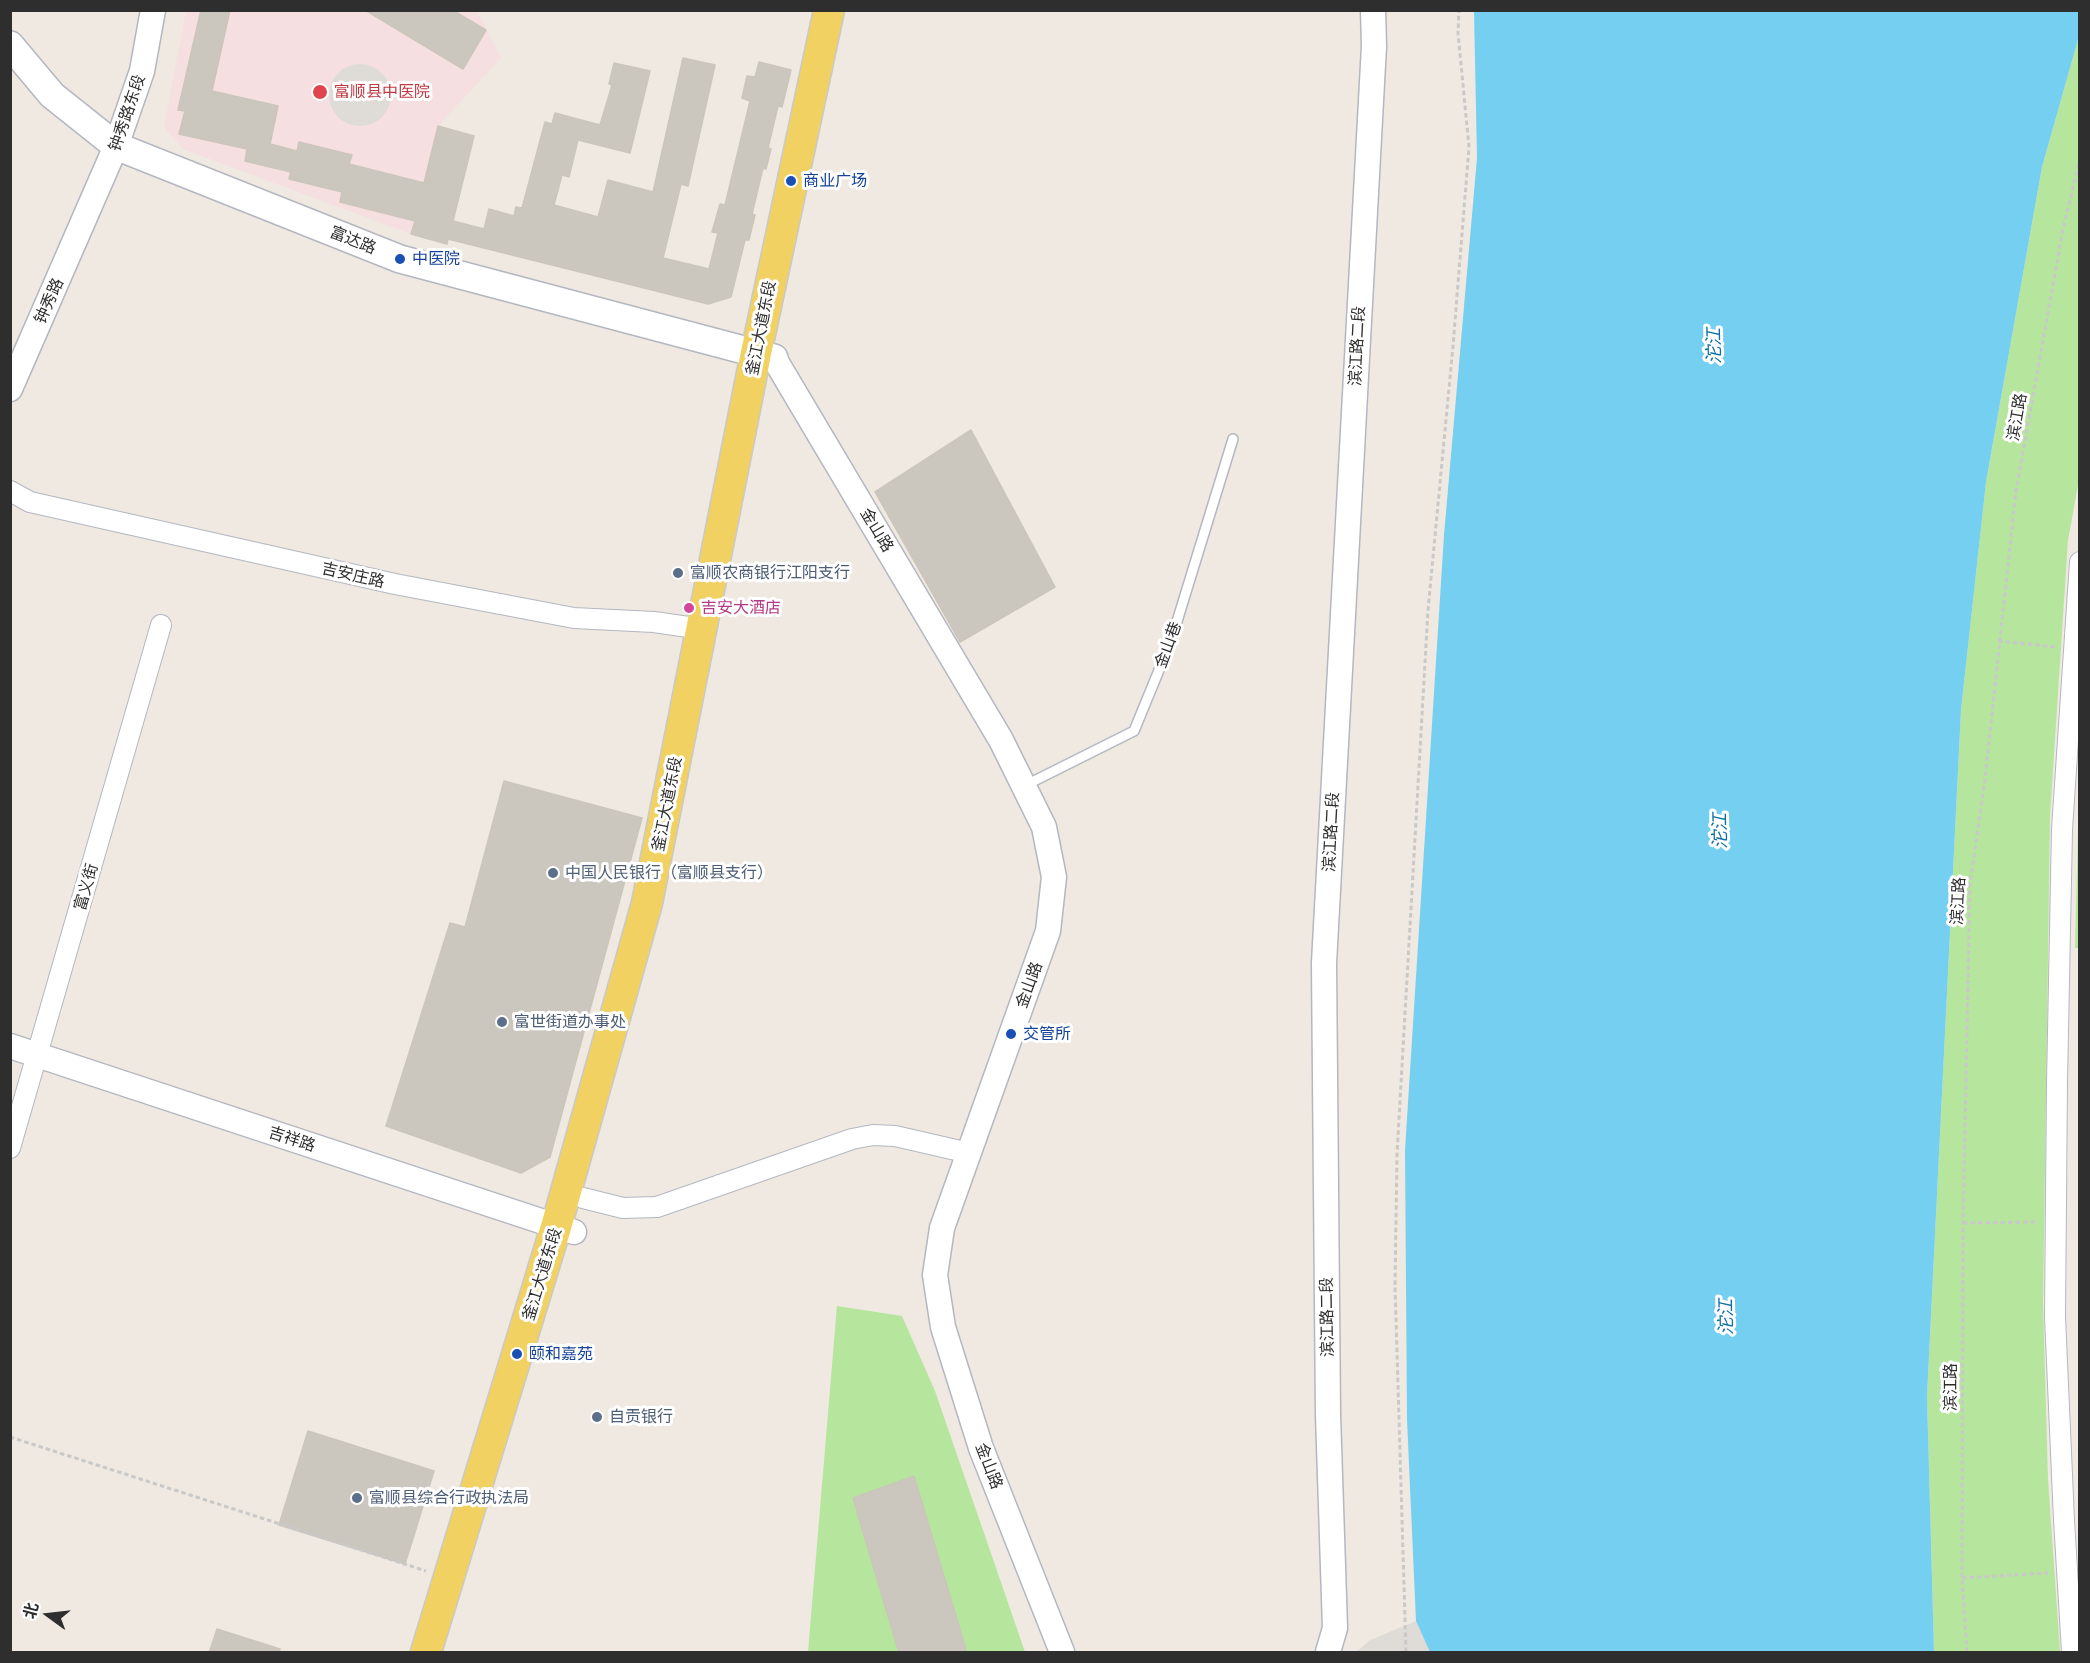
<!DOCTYPE html>
<html>
<head>
<meta charset="utf-8">
<style>
	body { margin:0 }
	#map { position:relative; width:2090px; height:1663px; overflow:hidden; background:#efe9e1; font-family:Ubuntu,"Noto Sans SC",sans-serif }
	canvas { display:block }
	.frame { position:absolute; inset:0; border:12px solid #2e2e2e; pointer-events:none }
	.north { position:absolute; left:18px; top:1585px; width:60px; height:60px; -webkit-text-stroke:4px #fff; paint-order:stroke; rotate:285deg; font-size:16px; font-weight:700; line-height:24px; text-align:center; color:#2e2e2e }
	.north::after { content:''; display:block; margin:auto; width:21px; height:27px; background:#2e2e2e; clip-path:polygon(50% 0,100% 100%,50% 72%,0 100%) }
</style>
</head>
<body>
<div id="map">
<canvas width="2090" height="1663"></canvas>
<div class="frame"></div>
<div class="north">北</div>
</div>
<script>
const context = document.querySelector('canvas').getContext('2d');
context.lineJoin = 'round';
function fillPath(path, color) { context.fillStyle = color; context.fill(path, 'evenodd'); }
const poly = rows => new Path2D(rows.map(r => 'M' + r).join(''));
function strokePath(path, color, width, dash) { context.strokeStyle = color; context.lineWidth = width; context.lineCap = dash ? 'butt' : 'round'; context.setLineDash(dash || []); context.stroke(path); }
function write(font, color, halo, rows, align = 'center') {
  context.font = font + ' Ubuntu,"Noto Sans SC",sans-serif'; context.lineWidth = 6; context.setLineDash([]); context.textBaseline = 'middle'; context.strokeStyle = halo; context.fillStyle = color; for (const [text, x, y, turn = 0] of rows) {
    context.save(); context.translate(x, y); context.rotate((+turn || 0) * Math.PI / 180); context.textAlign = isNaN(turn) ? turn : align; if (halo) context.strokeText(text, 0, 0); context.fillText(text, 0, 0); context.restore();
  }
}
fillPath(poly([
	[186,11,477,11,501,58,438,126,411,234,183,149,164,127]
]), '#f5dfe0');
fillPath(poly([
	[2079,36,2080,474,2068,540,2050,816,2043,1303,2048,1479,2060,1652,1934,1652,1927,1396,1961,710,1986,482,2042,167],
	[2079,786,2080,948,2075,948],
	[837,1306,902,1316,935,1391,1025,1652,808,1652]
]), '#b6e59e');
fillPath(poly([
	'329 95a31 31 0 1 1 62 0a31 31 0 1 1-62 0Z',
	[1416,1621,1430,1652,1356,1652,1370,1640]
]), '#dfdcd8');
fillPath(poly([
	[1474,11,2079,11,2079,36,2042,167,1986,482,1961,710,1927,1396,1934,1652,1430,1652,1416,1621,1407,1419,1405,1150,1444,535,1477,158]
]), '#75cff0');
const building = poly([
	[201,10,230,10,212,91,278,106,270,144,297,151,299,142,352,155,349,164,424,183,438,126,474,136,453,221,484,229,489,209,514,216,516,207,522,208,545,122,552,124,555,113,600,125,612,85,609,84,614,63,650,71,630,153,578,140,569,177,562,175,554,205,598,217,608,180,653,192,683,58,715,65,688,186,681,184,663,258,709,269,718,233,712,232,720,204,725,205,750,101,742,98,747,76,755,77,759,62,791,70,782,107,778,106,768,148,771,149,766,169,763,168,752,214,755,215,749,240,745,240,731,297,708,304,448,239,447,244,411,234,415,221,340,202,342,192,289,179,291,172,245,161,247,149,179,134,185,111,178,110,201,10],
	[365,10,452,10,486,30,463,69,365,10],
	[971,430,1055,587,960,642,875,492,971,430],
	[504,781,642,818,550,1157,521,1173,386,1126,450,923,465,927,504,781],
	[308,1431,434,1471,405,1564,279,1525,308,1431],
	[914,1476,967,1653,899,1653,853,1498,914,1476],
	[217,1629,280,1649,279,1653,209,1653,217,1629]
]);
fillPath(building, '#cbc7bf');
strokePath(building, '#cbc5ba', 1.5);
const service = poly([
	[1026,785,1134,731,1171,641,1233,439]
]);
const minor = poly([
	[10,491,30,502,395,584,574,618,654,622,702,629],
	[10,1148,161,625],
	[583,1198,623,1208,657,1207,852,1139,873,1135,895,1136,969,1153],
	[2072,1652,2064,1520,2055,1317,2057,1083,2062,829,2080,562]
]);
const tertiary = poly([
	[774,358,1001,740,1044,827,1054,877,1048,931,942,1228,935,1275,943,1327,981,1448,1062,1652],
	[10,389,116,146,142,71,153,10],
	[10,1046,574,1232],
	[1328,1652,1335,1628,1328,1415,1324,963,1374,46,1373,10]
]);
const secondary = poly([
	[10,45,52,95,116,146,400,259,774,358]
]);
const primary = poly([
	[426,1652,556,1227,647,903,756,353,829,10]
]);
strokePath(service, '#b4b7c1', 12);
strokePath(minor, '#b4b7c1', 22);
strokePath(tertiary, '#b4b7c1', 27);
strokePath(secondary, '#b4b7c1', 30);
strokePath(primary, '#c9c9c9', 33);
strokePath(poly([
	[1998,641,2056,647],
	[1963,1223,2036,1222],
	[10,1437,426,1571],
	[1962,1578,2048,1573],
	[1406,1652,1395,1285,1397,1154,1428,610,1453,346,1469,147,1458,33,1459,10],
	[1967,1652,1962,1578,1963,1223,1970,885,1985,779,2016,491,2063,229,2080,159]
]), '#c9c9c9', 3, [4.5, 3]);
strokePath(service, '#fff', 9);
strokePath(minor, '#fff', 20);
strokePath(tertiary, '#fff', 24);
strokePath(secondary, '#fff', 27);
strokePath(primary, '#f2d163', 30);
for (const [x, y, r, color] of [
	[320,92,8,"#e0444e"],
	[791,181,6,"#1a4fb4"],
	[400,259,6,"#1a4fb4"],
	[678,573,6,"#5c6f8a"],
	[689,608,6,"#d1479c"],
	[553,873,6,"#5c6f8a"],
	[502,1022,6,"#5c6f8a"],
	[1011,1034,6,"#1a4fb4"],
	[517,1354,6,"#1a4fb4"],
	[597,1417,6,"#5c6f8a"],
	[357,1498,6,"#5c6f8a"]
]) { const dot = new Path2D(); dot.arc(x, y, r, 0, 2 * Math.PI); context.fillStyle = color; context.fill(dot); strokePath(dot, '#fff', 2); }
write('16px', '#be3a42', '#fff', [
	["富顺县中医院",334,92]
], 'left');
write('16px', '#2e2e2e', '#fff', [
	["钟秀路东段",127,113,-71],
	["富达路",353,240,22],
	["钟秀路",49,301,-66],
	["釜江大道东段",761,328,-79],
	["滨江路二段",1357,346,-87],
	["滨江路",2017,417,-80],
	["金山路",877,530,59],
	["吉安庄路",353,575,13],
	["金山巷",1168,645,-70],
	["釜江大道东段",667,804,-79],
	["滨江路二段",1331,832,-87],
	["富义街",86,887,-74],
	["滨江路",1958,901,-87],
	["金山路",1029,985,-70],
	["吉祥路",292,1139,18],
	["釜江大道东段",542,1274,-73],
	["滨江路二段",1327,1317,-91],
	["滨江路",1951,1387,-90],
	["金山路",989,1466,69]
]);
write('16px', '#164399', '#fff', [
	["商业广场",803,181],
	["中医院",412,259],
	["交管所",1023,1034],
	["颐和嘉苑",529,1354]
], 'left');
write('16px', '#4e5e75', '#fff', [
	["富顺农商银行江阳支行",690,573],
	["中国人民银行（富顺县支行）",565,873],
	["富世街道办事处",514,1022],
	["自贡银行",609,1417],
	["富顺县综合行政执法局",369,1498]
], 'left');
write('16px', '#b23c85', '#fff', [
	["吉安大酒店",701,608]
], 'left');
write('italic 18px', '#0d6fa3', '#fff', [
	["沱江",1714,346,-91],
	["沱江",1720,831,-91],
	["沱江",1726,1317,-91]
]);
</script>
</body>
</html>
